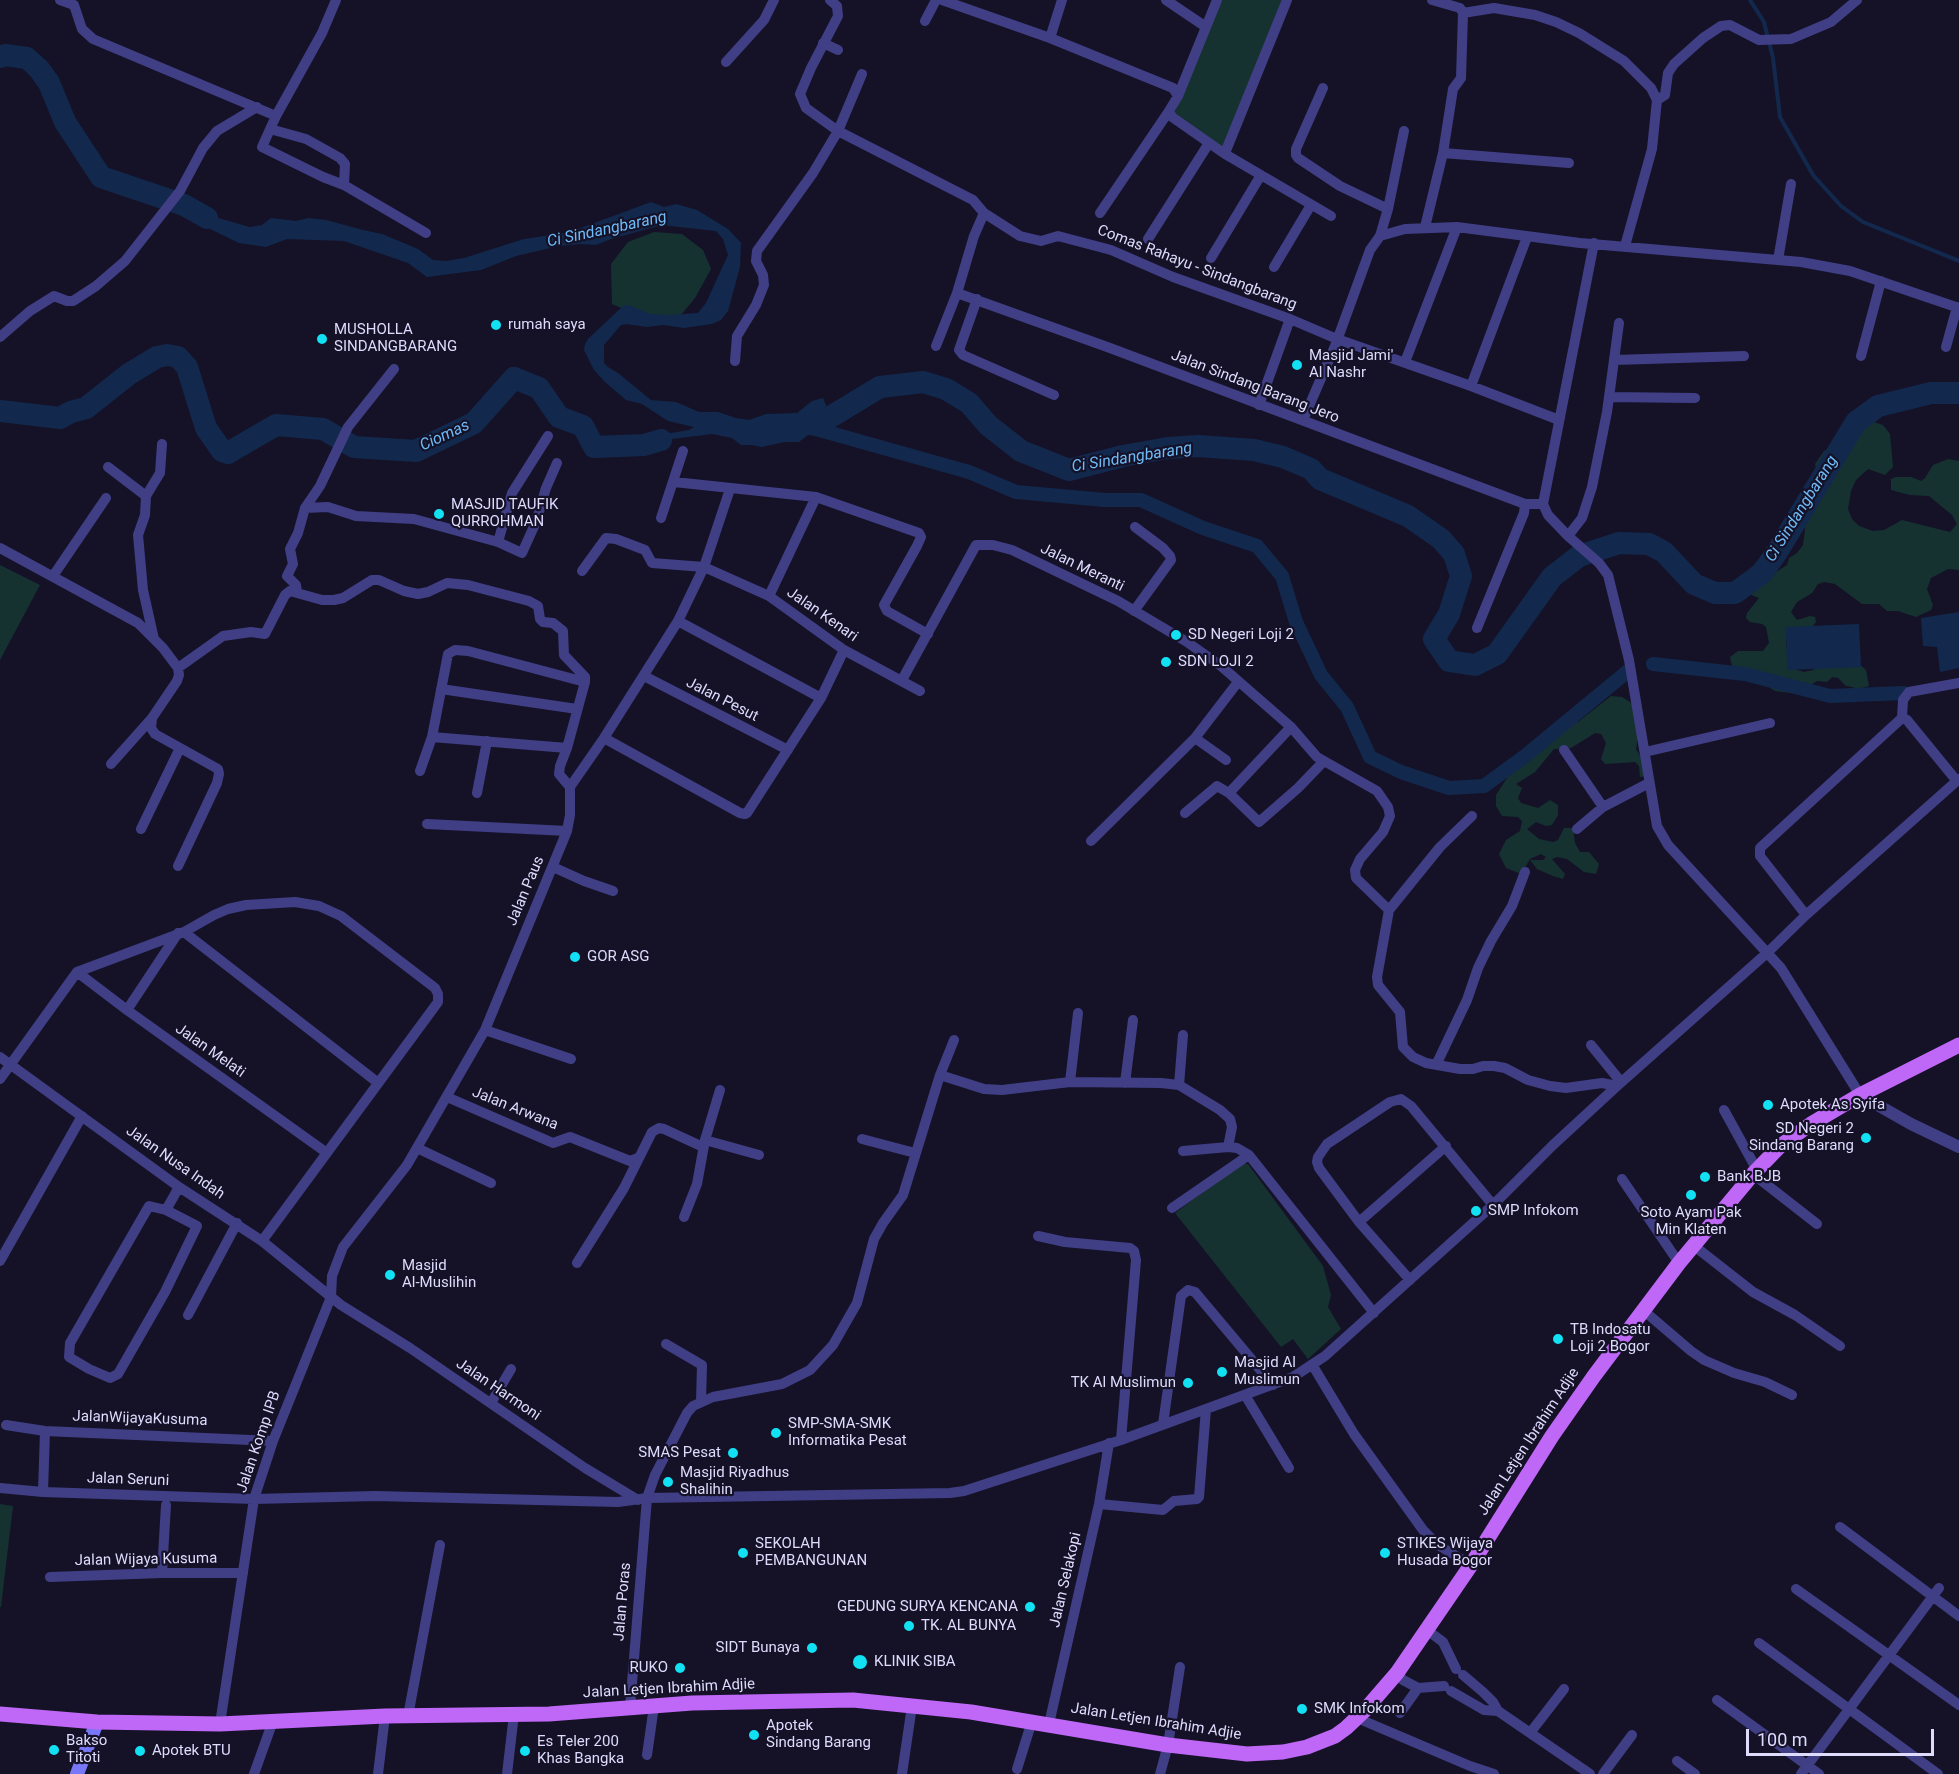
<!DOCTYPE html>
<html>
<head>
<meta charset="utf-8">
<style>
	body { margin:0 }
	#map { position:relative; width:1959px; height:1774px; overflow:hidden; background:#151228; font-family:Roboto,sans-serif }
	canvas { display:block }
	.scale { position:absolute; left:1746px; top:1729px; width:188px; height:27px; box-sizing:border-box; border:3px solid #dedbfd; border-top:0; padding-left:8px; font-size:18px; line-height:21px; white-space:nowrap; color:#dedbfd; -webkit-text-stroke:4px #151228; paint-order:stroke }
</style>
</head>
<body>
<div id="map">
<canvas width="1959" height="1774"></canvas>
<div class="scale">100 m</div>
</div>
<script>
const context = document.querySelector('canvas').getContext('2d');
context.lineJoin = 'round';
function fillPath(path, color) { context.fillStyle = color; context.fill(path, 'evenodd'); }
const poly = rows => new Path2D(rows.map(r => 'M' + r).join(''));
function strokePath(path, color, width, dash) { context.strokeStyle = color; context.lineWidth = width; context.lineCap = dash ? 'butt' : 'round'; context.setLineDash(dash || []); context.stroke(path); }
function write(font, color, halo, rows, align = 'center') {
  context.font = font + ' Roboto,sans-serif'; context.lineWidth = 4.5; context.setLineDash([]); context.textBaseline = 'middle'; context.strokeStyle = halo; context.fillStyle = color; for (const [text, x, y, turn = 0] of rows) {
    context.save(); context.translate(x, y); context.rotate((+turn || 0) * Math.PI / 180); context.textAlign = isNaN(turn) ? turn : align; if (halo) context.strokeText(text, 0, 0); context.fillText(text, 0, 0); context.restore();
  }
}
fillPath(poly([
	[1219,0,1283,0,1219,156,1172,120,1206,27],
	[654,232,682,234,703,250,711,269,695,298,681,315,646,319,612,304,611,264,628,242],
	[1874,422,1883,425,1890,434,1893,467,1885,475,1868,469,1856,480,1851,491,1848,509,1852,519,1859,526,1873,531,1884,530,1902,520,1950,532,1957,524,1952,515,1929,496,1910,495,1891,490,1891,479,1896,477,1911,477,1921,481,1925,478,1933,465,1948,459,1959,461,1959,570,1948,569,1931,578,1927,589,1933,605,1931,610,1916,617,1898,611,1887,611,1879,604,1862,604,1835,584,1824,582,1818,584,1812,593,1797,602,1791,612,1797,620,1810,616,1815,617,1816,622,1813,626,1787,639,1786,645,1789,660,1794,669,1804,672,1813,670,1821,664,1858,663,1866,670,1869,686,1858,689,1852,687,1846,686,1838,678,1832,677,1827,682,1817,681,1812,684,1810,690,1799,694,1775,691,1766,685,1761,674,1739,670,1733,668,1731,662,1730,657,1738,651,1763,651,1769,643,1766,627,1762,624,1750,622,1746,618,1747,613,1759,598,1749,594,1749,589,1755,580,1770,576,1787,565,1789,558,1797,553,1803,545,1805,530,1804,514,1818,496,1819,490,1820,485,1815,464,1824,451],
	[0,565,40,585,0,660],
	[1611,696,1622,697,1630,702,1639,714,1641,720,1636,749,1647,768,1646,776,1640,777,1639,766,1635,762,1605,764,1601,759,1606,743,1601,734,1595,733,1571,748,1554,749,1535,772,1516,784,1522,788,1518,798,1521,803,1538,808,1550,800,1558,805,1558,815,1552,825,1546,826,1536,822,1527,829,1539,839,1553,842,1558,840,1564,828,1573,828,1575,843,1580,852,1589,852,1599,864,1596,874,1584,872,1567,859,1557,857,1552,859,1565,874,1563,879,1553,876,1537,869,1530,860,1543,860,1546,857,1541,854,1530,859,1521,874,1506,868,1499,854,1506,840,1520,831,1522,821,1518,817,1502,816,1496,806,1496,795,1524,752,1537,740,1568,723,1578,722],
	[1242,1164,1248,1164,1323,1266,1331,1295,1328,1307,1341,1329,1308,1359,1293,1339,1281,1347,1175,1213],
	[0,1504,13,1506,1,1607,0,1607]
]), '#153231');
fillPath(poly([
	[185,197,211,216,250,227,262,225,271,218,296,221,308,218,326,220,363,230,382,234,418,249,433,260,446,261,464,258,524,239,570,232,651,202,664,207,676,204,697,210,728,229,741,243,740,267,728,311,721,320,712,324,684,328,663,325,647,327,626,324,621,325,604,345,604,363,608,367,618,373,651,400,676,402,699,412,718,412,736,418,749,420,766,414,797,413,812,401,823,398,836,430,834,435,829,437,808,435,799,442,784,442,762,447,752,445,741,445,732,438,712,434,664,440,650,448,619,446,622,441,641,440,659,435,689,430,694,427,668,421,642,404,626,400,605,382,594,370,584,350,585,344,588,339,623,306,628,305,651,314,669,315,698,313,706,303,728,255,723,239,716,231,662,225,611,239,596,245,580,244,559,246,516,256,481,270,427,277,408,263,344,241,287,239,266,247,239,243,204,226,178,206],
	[1959,612,1959,668,1940,672,1937,647,1923,646,1921,618],
	[1859,624,1861,667,1787,670,1786,627]
]), '#12294d');
strokePath(poly([
	[1750,0,1764,22,1773,58,1780,117,1813,175,1841,206,1863,222,1959,261]
]), '#12294d', 4);
strokePath(poly([
	[816,429,969,472,1016,492,1105,500,1141,500,1203,528,1257,546,1282,576,1296,622,1321,675,1347,707,1370,757,1401,772,1449,788,1484,786,1525,756,1628,671],
	[1653,664,1745,674,1830,696,1904,693]
]), '#12294d', 14);
strokePath(poly([
	[0,57,5,55,27,58,39,69,49,83,65,122,101,177,184,205,207,218],
	[0,411,60,418,71,412,86,408,129,374,157,357,167,355,178,357,187,367,206,428,222,451,228,453,276,425,323,429,354,447,416,451,474,423,514,378,539,388,559,417,583,426,594,447,644,445,661,440],
	[802,424,827,419,880,387,923,382,946,389,969,403,988,425,1021,451,1069,470,1123,456,1168,448,1198,446,1254,450,1283,457,1311,469,1320,479,1408,516,1441,539,1454,554,1461,576,1449,614,1434,639,1449,661,1475,665,1497,654,1552,577,1579,556,1619,543,1649,544,1664,552,1694,584,1715,593,1735,593,1762,573,1777,552,1856,422,1878,406,1931,393,1959,393]
]), '#12294d', 22);
strokePath(poly([
	[60,0,74,5],
	[336,0,322,33,276,116,262,147,323,177,344,185,426,233],
	[830,0,837,6,838,16,811,68,800,94,806,108,838,131,973,200,984,213,1020,236,1041,241,1058,236,1111,250,1173,277,1290,319,1337,339,1471,386,1559,420],
	[942,0,1050,38,1173,88,1178,96,1169,111,1172,117,1225,154,1331,216],
	[1166,0,1206,27],
	[74,5,82,29,93,39,276,116],
	[1463,13,1494,8,1535,15,1556,22,1579,33,1624,61,1651,88,1657,100,1652,149,1625,246],
	[925,21,936,0],
	[1050,38,1062,0],
	[823,43,838,50],
	[726,62,764,20,774,0],
	[1323,88,1296,149,1296,155,1298,158,1340,186,1388,209],
	[1178,96,1217,0],
	[1657,100,1665,95,1668,73,1674,64,1703,38,1721,26,1730,25,1759,40,1791,39,1831,22,1857,0],
	[270,129,306,139,340,158,345,164,344,185],
	[1225,153,1287,0],
	[1443,153,1569,163],
	[1100,213,1169,111],
	[1425,227,1443,153,1453,89,1461,78,1463,13,1460,8,1432,0],
	[1380,236,1388,209,1404,131],
	[1148,239,1209,143],
	[1211,258,1261,175],
	[1778,260,1791,184],
	[1274,267,1311,205],
	[957,293,1110,348,1525,504,1543,504],
	[977,299,959,350,963,355,1054,395],
	[0,337,30,311,54,296,67,301,73,301,96,286,125,261,180,191,203,148,217,131,257,107],
	[936,346,957,293,974,236,984,213],
	[1946,347,1957,307],
	[1861,356,1881,281],
	[1614,360,1744,356],
	[735,361,737,336,756,305,764,285,763,275,756,261,757,251,813,173,838,131,862,74],
	[1405,362,1457,227],
	[1471,386,1527,237],
	[1609,397,1695,398],
	[1259,405,1290,319],
	[1303,420,1335,346,1370,250,1380,236,1405,229,1457,227,1580,243,1801,262,1850,271,1959,308],
	[108,467,146,496],
	[674,482,816,497,919,533,921,537,917,546,884,605,887,611,928,634],
	[1543,504,1548,515,1568,536,1599,563,1608,575,1629,660,1657,826,1668,845,1781,968,1860,1095],
	[1543,504,1594,243],
	[305,508,328,507,356,516,414,519,498,542,522,553,536,522,546,488,557,463],
	[661,518,683,451],
	[1568,536,1582,518,1592,487,1607,412,1619,323],
	[498,542,512,493,548,436],
	[0,548,138,623,163,648,178,668,179,675,177,681,152,718,151,728,155,734,218,769,219,774,217,783,178,866],
	[582,571,606,538,616,539,645,550,652,563,704,567,769,596,844,650,920,691],
	[53,576,106,498],
	[297,592,296,585,287,576,293,564,290,549,298,533,305,508,320,486,348,427,394,369],
	[769,596,816,497],
	[1134,611,1171,560,1170,556,1163,548,1135,527],
	[678,621,821,698],
	[1477,628,1524,513,1525,504],
	[154,639,143,590,138,535,145,515,146,496,160,473,162,444],
	[178,668,223,636,251,632,265,634,285,595,290,591,322,600,334,600,343,598,372,580,379,580,404,591,418,594,428,592,447,583,468,585,529,601,538,606,540,619,543,622,553,623,563,631,564,655,585,677,585,682],
	[644,676,788,750],
	[902,680,976,545,993,545,1012,550,1118,601,1187,642,1221,666,1291,727,1317,757,1377,791,1388,807,1390,816,1383,832,1360,859,1355,870,1356,878,1389,910],
	[441,689,577,709],
	[1902,718,1907,720,1956,780],
	[432,737,567,748],
	[604,738,740,813,745,814,747,813,821,698,844,650],
	[1195,738,1226,760],
	[1564,750,1603,807],
	[1645,752,1770,723],
	[111,764,152,718],
	[420,771,432,737,448,654,455,650,468,651,585,682,567,748,560,766,559,774,570,787],
	[477,793,487,741],
	[1229,793,1291,727],
	[1185,813,1217,786,1229,793,1259,822,1298,788,1324,761],
	[1472,816,1440,847,1389,910,1377,977,1378,985,1400,1012,1403,1047,1413,1057,1426,1063,1460,1069,1473,1069,1483,1066,1494,1066,1505,1068,1528,1080,1550,1086,1566,1088,1602,1083,1617,1086],
	[427,824,567,831],
	[141,829,180,748],
	[1577,829,1603,807,1649,783],
	[1091,841,1195,738,1238,682],
	[553,867,584,881,613,891],
	[1806,915,1760,856,1760,848,1902,718,1903,700,1909,692,1959,683],
	[184,932,377,1082],
	[77,972,184,932,214,915,228,909,246,905,295,902,319,906,341,916,435,988,438,994,438,1002,262,1241],
	[77,972,127,1010,327,1153],
	[127,1010,178,933],
	[485,1030,571,1059],
	[1591,1045,1621,1082],
	[0,1057,179,1187,262,1241,341,1305,410,1348,585,1468,638,1500],
	[1437,1063,1467,1000,1478,968,1491,941,1512,906,1525,872],
	[940,1075,984,1089,1002,1090,1070,1082,1161,1083,1179,1085,1220,1110,1230,1119,1232,1127,1228,1147],
	[0,1079,77,972],
	[1070,1082,1078,1013],
	[1125,1083,1133,1020],
	[1179,1085,1183,1035],
	[447,1097,553,1143,570,1137,630,1161,638,1158],
	[1724,1110,1757,1170],
	[862,1139,915,1153],
	[705,1140,759,1155],
	[417,1148,491,1183],
	[1183,1151,1228,1147,1237,1148,1249,1155,1374,1313],
	[1753,1174,1817,1224],
	[1622,1179,1679,1263],
	[1172,1208,1249,1155],
	[166,1210,197,1226,165,1292,118,1374,110,1378,89,1369,69,1357,70,1343,149,1206,166,1210,179,1187],
	[684,1217,697,1184,705,1140,720,1090],
	[1359,1222,1446,1146],
	[1038,1236,1065,1242,1130,1248,1134,1251,1136,1260,1121,1440],
	[1693,1245,1753,1292,1795,1315,1840,1346],
	[0,1261,82,1116],
	[577,1263,624,1188,652,1132,659,1128,664,1129,703,1147],
	[1410,1280,1359,1222,1319,1168,1317,1162,1318,1157,1327,1144,1390,1102,1401,1099,1411,1106,1493,1205],
	[1643,1310,1691,1351,1704,1360,1734,1373,1765,1382,1792,1395],
	[188,1315,237,1223],
	[666,1344,702,1365,701,1402],
	[1313,1366,1354,1434,1423,1530,1438,1545,1471,1565],
	[1245,1395,1289,1468],
	[491,1403,511,1369],
	[1163,1424,1181,1296,1188,1290,1195,1292,1273,1385],
	[6,1425,45,1431,273,1441],
	[0,1488,43,1492,254,1499,375,1496,618,1502,647,1498,950,1493,964,1491,1121,1440,1206,1409,1293,1377,1325,1356,1493,1205,1552,1146,1617,1086,1767,953,1806,915,1959,779],
	[43,1492,45,1431],
	[1099,1504,1163,1510,1174,1501,1197,1499,1199,1497,1206,1409],
	[1840,1527,1959,1616],
	[162,1573,166,1505],
	[50,1577,162,1573,243,1573],
	[1796,1589,1959,1705],
	[1427,1630,1443,1642,1456,1669],
	[1759,1643,1938,1774],
	[1397,1673,1403,1680,1418,1688,1444,1686],
	[1463,1675,1483,1692,1493,1702,1498,1711,1590,1774],
	[1451,1691,1484,1710,1498,1711],
	[1717,1700,1819,1774],
	[630,1708,647,1498,655,1475,687,1413,693,1406,713,1397,782,1384,810,1370,833,1345,857,1303,874,1239,883,1223,903,1195,940,1075,954,1040],
	[1400,1713,1418,1688],
	[408,1716,440,1545],
	[1357,1718,1470,1766,1494,1774],
	[220,1724,254,1499,273,1441,331,1297,332,1276,343,1247,407,1165,485,1030,567,831,570,815,570,787,604,738,678,621,704,567,730,489],
	[1049,1724,1099,1504,1109,1443],
	[1530,1733,1564,1689],
	[647,1755,654,1706],
	[1677,1761,1695,1774],
	[1017,1769,1032,1721],
	[254,1774,273,1721],
	[378,1774,385,1716],
	[507,1774,514,1714],
	[902,1774,912,1706],
	[1160,1774,1168,1745,1180,1667],
	[1603,1774,1632,1735],
	[1801,1774,1939,1588]
]), '#403f85', 10);
strokePath(poly([
	[1860,1095,1911,1124,1959,1147]
]), '#403f85', 12);
strokePath(poly([
	[77,1774,97,1722]
]), '#7877f8', 14);
strokePath(poly([
	[0,1714,97,1722,220,1724,385,1716,549,1714,692,1703,853,1700,971,1712,1168,1745,1247,1754,1283,1752,1307,1747,1335,1736,1346,1728,1365,1710,1397,1673,1471,1565,1552,1436,1594,1376,1679,1263,1753,1174,1780,1146,1811,1124,1860,1095,1959,1045]
]), '#bf68f7', 15);
for (const [x, y, r, color] of [
	[496,325,6,"#11e1f3"],
	[322,339,6,"#11e1f3"],
	[1297,365,6,"#11e1f3"],
	[439,514,6,"#11e1f3"],
	[1176,635,6,"#11e1f3"],
	[1166,662,6,"#11e1f3"],
	[575,957,6,"#11e1f3"],
	[1768,1105,6,"#11e1f3"],
	[1866,1138,6,"#11e1f3"],
	[1705,1177,6,"#11e1f3"],
	[1691,1195,6,"#11e1f3"],
	[1476,1211,6,"#11e1f3"],
	[390,1275,6,"#11e1f3"],
	[1558,1339,6,"#11e1f3"],
	[1222,1372,6,"#11e1f3"],
	[1188,1383,6,"#11e1f3"],
	[776,1433,6,"#11e1f3"],
	[733,1453,6,"#11e1f3"],
	[668,1482,6,"#11e1f3"],
	[743,1553,6,"#11e1f3"],
	[1385,1553,6,"#11e1f3"],
	[1030,1607,6,"#11e1f3"],
	[909,1626,6,"#11e1f3"],
	[812,1648,6,"#11e1f3"],
	[860,1662,8,"#11e1f3"],
	[680,1668,6,"#11e1f3"],
	[1302,1709,6,"#11e1f3"],
	[754,1735,6,"#11e1f3"],
	[54,1750,6,"#11e1f3"],
	[140,1751,6,"#11e1f3"],
	[525,1751,6,"#11e1f3"]
]) { const dot = new Path2D(); dot.arc(x, y, r, 0, 2 * Math.PI); context.fillStyle = color; context.fill(dot); strokePath(dot, '#151228', 2); }
write('15px', '#dedbfd', '#151228', [
	["Comas Rahayu - Sindangbarang",1197,268,21],
	["Jalan Sindang Barang Jero",1255,387,21],
	["Jalan Meranti",1082,568,26],
	["Jalan Kenari",822,615,35],
	["Jalan Pesut",722,700,27],
	["Jalan Paus",526,891,-67],
	["Jalan Melati",210,1051,35],
	["Jalan Arwana",515,1109,22],
	["Jalan Nusa Indah",175,1163,35],
	["Jalan Harmoni",498,1390,34],
	["JalanWijayaKusuma",140,1419,2],
	["Jalan Komp IPB",259,1442,-71],
	["Jalan Letjen Ibrahim Adjie",1529,1442,-57],
	["Jalan Seruni",128,1480,2],
	["Jalan Wijaya Kusuma",146,1560,-1],
	["Jalan Selakopi",1066,1580,-77],
	["Jalan Poras",623,1602,-85],
	["Jalan Letjen Ibrahim Adjie",669,1689,-3],
	["Jalan Letjen Ibrahim Adjie",1156,1722,9]
]);
write('15px', '#dedbfd', '#151228', [
	["rumah saya",508,325],
	["MUSHOLLA",334,330],
	["SINDANGBARANG",334,347],
	["Masjid Jami'",1309,356],
	["Al Nashr",1309,373],
	["MASJID TAUFIK",451,505],
	["QURROHMAN",451,522],
	["SD Negeri Loji 2",1188,635],
	["SDN LOJI 2",1178,662],
	["GOR ASG",587,957],
	["Apotek As Syifa",1780,1105],
	["SD Negeri 2",1854,1129,"right"],
	["Sindang Barang",1854,1146,"right"],
	["Bank BJB",1717,1177],
	["SMP Infokom",1488,1211],
	["Soto Ayam Pak",1691,1213,"center"],
	["Min Klaten",1691,1230,"center"],
	["Masjid",402,1266],
	["Al-Muslihin",402,1283],
	["TB Indosatu",1570,1330],
	["Loji 2 Bogor",1570,1347],
	["Masjid Al",1234,1363],
	["Muslimun",1234,1380],
	["TK Al Muslimun",1176,1383,"right"],
	["SMP-SMA-SMK",788,1424],
	["Informatika Pesat",788,1441],
	["SMAS Pesat",721,1453,"right"],
	["Masjid Riyadhus",680,1473],
	["Shalihin",680,1490],
	["SEKOLAH",755,1544],
	["PEMBANGUNAN",755,1561],
	["STIKES Wijaya",1397,1544],
	["Husada Bogor",1397,1561],
	["GEDUNG SURYA KENCANA",1018,1607,"right"],
	["TK. AL BUNYA",921,1626],
	["SIDT Bunaya",800,1648,"right"],
	["KLINIK SIBA",874,1662],
	["RUKO",668,1668,"right"],
	["SMK Infokom",1314,1709],
	["Apotek",766,1726],
	["Sindang Barang",766,1743],
	["Bakso",66,1741],
	["Titoti",66,1758],
	["Es Teler 200",537,1742],
	["Khas Bangka",537,1759],
	["Apotek BTU",152,1751]
], 'left');
write('italic 16px', '#6ebbf8', '#151228', [
	["Ci Sindangbarang",607,230,-12],
	["Ciomas",445,436,-25],
	["Ci Sindangbarang",1132,458,-9],
	["Ci Sindangbarang",1802,509,-58]
]);
</script>
</body>
</html>
